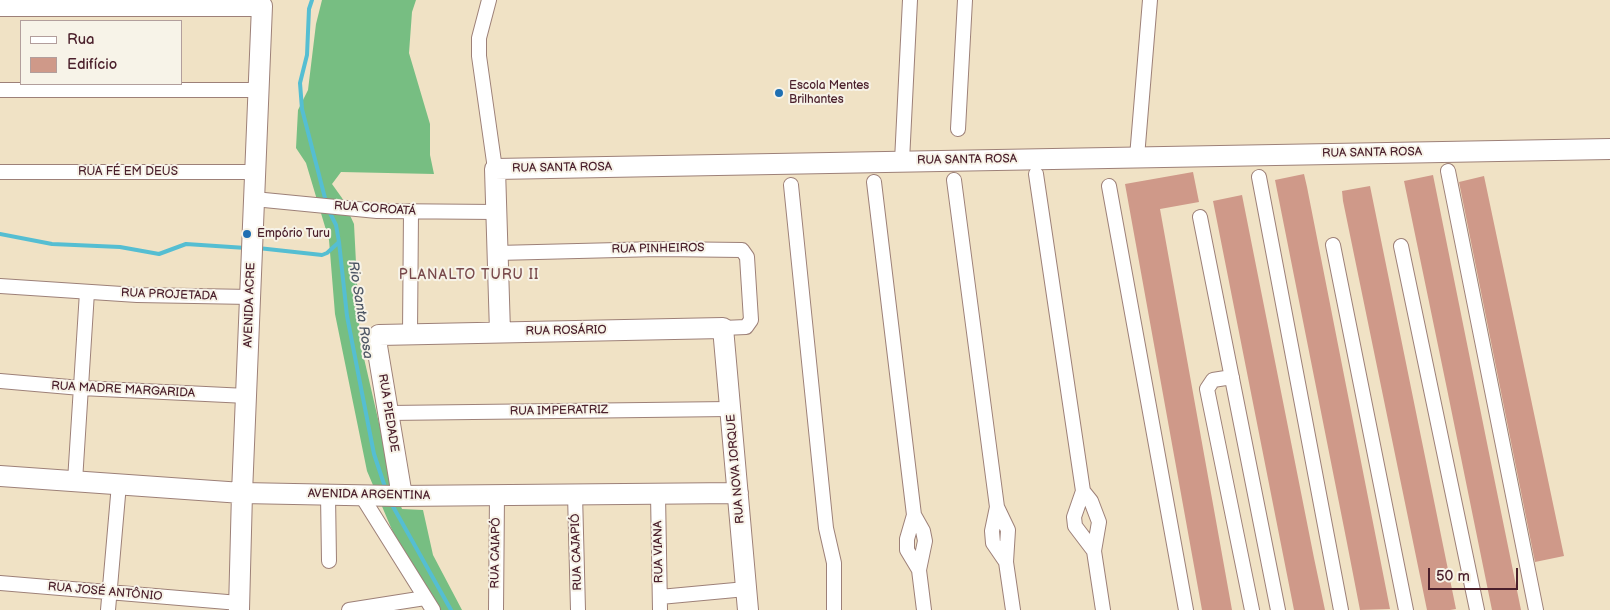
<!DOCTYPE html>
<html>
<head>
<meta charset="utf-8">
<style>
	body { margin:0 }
	#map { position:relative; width:1610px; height:610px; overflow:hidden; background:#f0e2c5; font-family:"Balsamiq Sans",sans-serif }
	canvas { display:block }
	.legend { position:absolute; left:20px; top:20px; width:162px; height:65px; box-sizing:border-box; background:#f7f3e8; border:1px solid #b29e9c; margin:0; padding:6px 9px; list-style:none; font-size:15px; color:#4a1f2b }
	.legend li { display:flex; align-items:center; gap:10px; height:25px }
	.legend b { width:25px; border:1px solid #b29e9c }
	.scale { position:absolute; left:1428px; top:568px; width:90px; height:22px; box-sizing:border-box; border:2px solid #4a1f2b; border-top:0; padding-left:6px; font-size:15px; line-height:18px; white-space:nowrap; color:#4a1f2b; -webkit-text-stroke:4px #f7f3e8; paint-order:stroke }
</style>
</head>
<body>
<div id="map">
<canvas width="1610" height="610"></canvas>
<ul class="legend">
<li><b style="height:6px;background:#fff"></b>Rua</li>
<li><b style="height:14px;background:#cf9989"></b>Edifício</li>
</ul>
<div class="scale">50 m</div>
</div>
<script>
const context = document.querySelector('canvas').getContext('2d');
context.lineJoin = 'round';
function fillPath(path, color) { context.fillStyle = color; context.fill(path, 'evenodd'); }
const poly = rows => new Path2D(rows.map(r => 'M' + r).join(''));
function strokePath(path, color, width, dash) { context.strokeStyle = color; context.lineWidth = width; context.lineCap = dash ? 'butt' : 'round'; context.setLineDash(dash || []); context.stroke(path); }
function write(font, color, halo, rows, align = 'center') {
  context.font = font + ' "Balsamiq Sans",sans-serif'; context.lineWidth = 4; context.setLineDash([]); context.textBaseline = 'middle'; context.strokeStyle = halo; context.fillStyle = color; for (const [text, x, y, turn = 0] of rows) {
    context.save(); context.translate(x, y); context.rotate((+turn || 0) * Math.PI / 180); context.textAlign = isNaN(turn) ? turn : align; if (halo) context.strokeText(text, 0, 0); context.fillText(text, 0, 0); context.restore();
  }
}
fillPath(poly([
	[322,0,416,0,412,12,409,53,430,124,430,155,434,174,341,172,332,184,342,198,354,224,360,341,394,488,402,509,423,510,433,555,462,610,440,610,395,537,367,471,335,314,329,240,306,163,296,148,298,110,308,90,316,24]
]), '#77be82');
strokePath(poly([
	[312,0,309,9,307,55,300,83,302,109,326,202],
	[329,211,336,225,339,242,347,316,362,393,374,454,386,490],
	[0,234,52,244,120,247,159,254,186,244,246,248],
	[258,248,322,255,327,253,339,242],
	[391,503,451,610]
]), '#55bed2', 4);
fillPath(poly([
	[1193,172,1199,202,1160,209,1232,610,1202,610,1125,184],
	[1304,174,1307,187,1390,609,1360,610,1347,543,1275,180],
	[1433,175,1488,448,1521,610,1492,610,1447,389,1404,181],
	[1484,176,1564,556,1535,562,1459,182],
	[1370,186,1456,609,1450,610,1427,610,1343,201,1342,191],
	[1242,195,1314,558,1325,610,1294,610,1272,499,1213,201]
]), '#cf9989');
const street = poly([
	[489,0,479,38,479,56,495,169],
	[0,90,259,90],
	[958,129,965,0],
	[1137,157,1150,0],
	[902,161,910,0],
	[1448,171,1536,610],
	[0,172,255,172],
	[1036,174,1083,491,1074,517,1075,526,1094,551],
	[1259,177,1341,610],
	[954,180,997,507,1008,530,1006,562,1013,610],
	[874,182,914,515],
	[791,185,826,528,834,563,834,610],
	[1109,186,1186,610],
	[254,199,377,211,496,212],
	[1200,217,1278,610],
	[1333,245,1406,610],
	[1401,246,1477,610],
	[497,253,659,249,742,250,747,257,751,320,746,327,723,328],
	[0,286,137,295,251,297],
	[410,333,411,212],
	[1232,377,1213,380,1207,389,1252,610],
	[0,381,81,388,247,396],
	[388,413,730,409],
	[75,481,87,292],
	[1083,491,1091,501,1099,522,1094,551,1103,610],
	[575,494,578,610],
	[658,494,660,610],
	[328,495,329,561],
	[361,495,433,610],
	[997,507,992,531,993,543,1006,562],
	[919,570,907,550,907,539,914,515,923,531,925,541,919,570,924,610],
	[0,583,239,603],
	[660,597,746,589],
	[108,610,119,484],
	[349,610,425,598],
	[496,610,497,495]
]);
const secondary = poly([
	[0,6,262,6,242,493,239,610],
	[500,332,495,169,1610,149],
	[0,476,242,493,397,496,738,493],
	[402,496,376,340,379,335,723,328,748,610]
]);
strokePath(street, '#9d8078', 16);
strokePath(secondary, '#9d8078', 22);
strokePath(street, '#fff', 14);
strokePath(secondary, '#fff', 20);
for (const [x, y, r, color] of [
	[779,93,5,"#1f6fb2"],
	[247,234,5,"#1f6fb2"]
]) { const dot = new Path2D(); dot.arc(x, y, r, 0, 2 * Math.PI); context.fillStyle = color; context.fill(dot); strokePath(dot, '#f7f3e8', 2); }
write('12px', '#4a1f2b', '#f7f3e8', [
	["Escola Mentes",789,86],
	["Brilhantes",789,100],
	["Empório Turu",257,234]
], 'left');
write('12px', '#4a1f2b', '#f7f3e8', [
	["RUA SANTA ROSA",1372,153,-1],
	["RUA SANTA ROSA",967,160,-1],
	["RUA SANTA ROSA",562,168,-1],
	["RUA FÉ EM DEUS",128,172],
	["RUA COROATÁ",375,209,4],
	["RUA PINHEIROS",658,249,-1],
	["RUA PROJETADA",169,295,2],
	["AVENIDA ACRE",250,305,-88],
	["RUA ROSÁRIO",566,331,-1],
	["RUA MADRE MARGARIDA",123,390,3],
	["RUA IMPERATRIZ",559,411,-1],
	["RUA PIEDADE",388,413,81],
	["RUA NOVA IORQUE",736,469,-95],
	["AVENIDA ARGENTINA",369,495,1],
	["RUA CAJAPIÓ",577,552,-92],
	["RUA VIANA",659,552,-91],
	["RUA CAIAPÓ",496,553,-89],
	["RUA JOSÉ ANTÔNIO",105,592,5]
]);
context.letterSpacing = '1px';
write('14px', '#794a4c', '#f7f3e8', [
	["PLANALTO TURU II",469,275]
]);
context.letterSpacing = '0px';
write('italic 14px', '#4e5765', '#f7f3e8', [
	["Rio Santa Rosa",360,310,81]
]);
</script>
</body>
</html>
